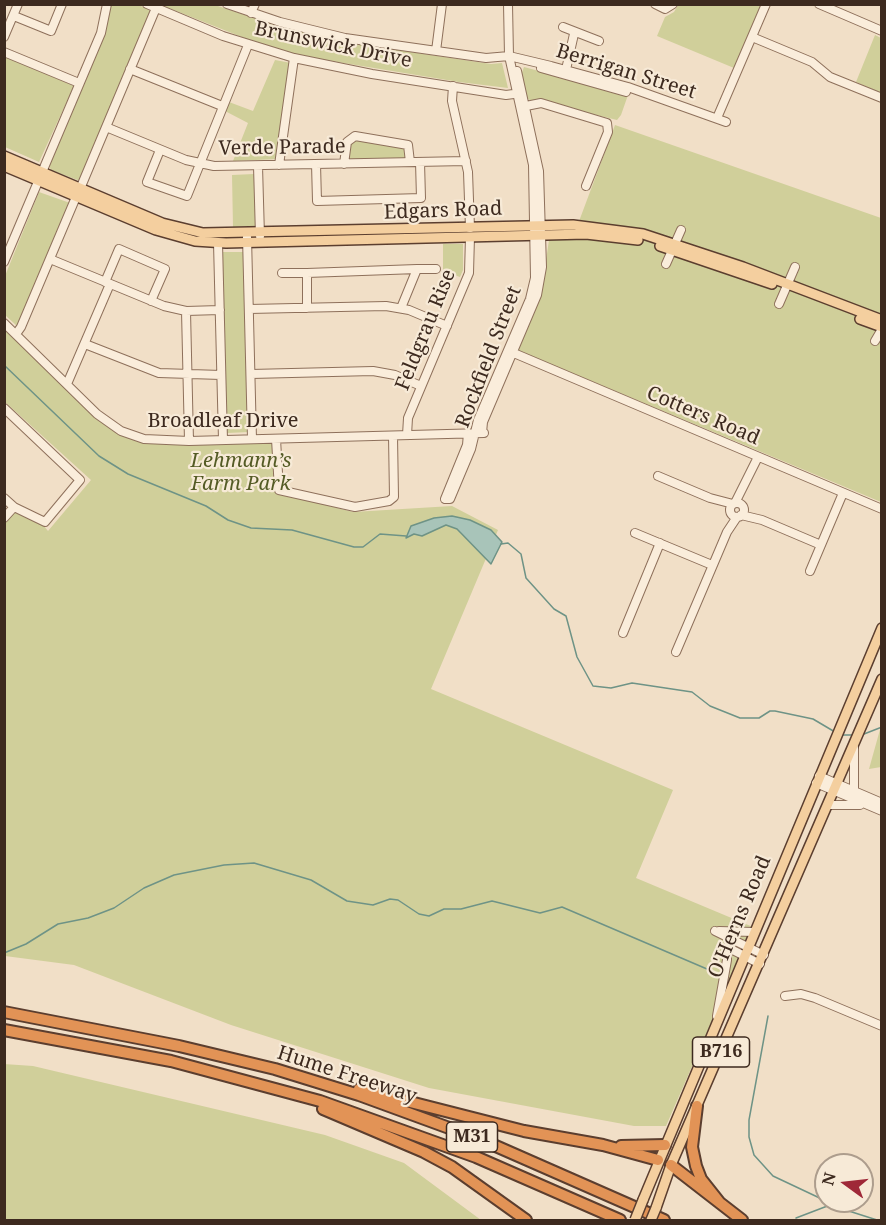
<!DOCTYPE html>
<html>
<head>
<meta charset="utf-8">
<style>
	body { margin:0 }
	#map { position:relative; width:886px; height:1225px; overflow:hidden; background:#f1dfc7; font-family:"Noto Serif",serif }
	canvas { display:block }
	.frame { position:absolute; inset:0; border:6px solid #3d2a1f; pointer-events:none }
	.north { position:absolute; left:814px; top:1153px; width:60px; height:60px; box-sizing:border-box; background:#f7ead7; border:2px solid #ad9d8d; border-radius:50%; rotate:285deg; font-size:16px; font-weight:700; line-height:24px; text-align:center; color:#3d2a1f }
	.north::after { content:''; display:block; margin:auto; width:21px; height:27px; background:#9f2838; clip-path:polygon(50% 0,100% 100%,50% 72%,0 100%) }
</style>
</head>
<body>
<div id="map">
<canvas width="886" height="1225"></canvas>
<div class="frame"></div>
<div class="north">N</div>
</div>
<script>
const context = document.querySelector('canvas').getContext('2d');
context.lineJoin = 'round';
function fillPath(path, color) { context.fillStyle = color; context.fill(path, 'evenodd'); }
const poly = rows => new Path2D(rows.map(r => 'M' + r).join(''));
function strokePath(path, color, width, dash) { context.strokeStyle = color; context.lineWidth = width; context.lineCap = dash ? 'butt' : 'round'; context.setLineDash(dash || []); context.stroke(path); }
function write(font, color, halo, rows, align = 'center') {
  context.font = font + ' "Noto Serif",serif'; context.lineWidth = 4.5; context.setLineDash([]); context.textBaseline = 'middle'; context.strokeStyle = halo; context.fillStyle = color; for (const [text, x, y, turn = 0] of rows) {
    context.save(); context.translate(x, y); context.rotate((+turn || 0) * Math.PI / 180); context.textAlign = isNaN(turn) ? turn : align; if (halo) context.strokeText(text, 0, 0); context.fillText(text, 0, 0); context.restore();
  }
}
fillPath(poly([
	[111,4,138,5,149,9,151,14,80,181,51,170,49,166,104,36],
	[161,5,215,5,278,26,344,42,491,64,502,63,508,88,459,82,295,55,262,45],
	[678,5,762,5,734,68,657,36,665,17,674,12],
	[875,35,881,38,881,93,856,82],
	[4,56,74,86,39,162,5,147],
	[275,60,291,63,277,159,233,161,248,123,225,111,229,102,253,111],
	[524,67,628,95,621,115,617,120,543,102,531,101,527,98,521,75],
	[615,125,881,218,881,502,517,350,541,294,549,240,572,240],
	[352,139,405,146,407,156,403,159,350,160,349,143],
	[254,174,256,226,233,227,232,175],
	[39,192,70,203,17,326,5,315,5,276],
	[443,244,463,244,463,270,460,277,443,271],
	[222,252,245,252,249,432,227,433],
	[5,329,93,414,143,441,157,443,271,440,274,444,274,490,283,494,353,512,452,506,498,530,431,689,673,790,636,878,753,927,666,1126,634,1126,429,1088,231,1025,74,965,5,956,5,518,14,507,40,521,48,531,91,480,5,402],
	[881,726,881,767,869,769],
	[4,1064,33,1066,325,1135,404,1163,481,1220,5,1220]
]), '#d0cf9a');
const water = poly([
	[452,516,470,520,491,530,502,542,491,564,457,529,446,525,422,536,414,534,406,538,411,526,434,518,452,516]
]);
fillPath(water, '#a8c4b9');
strokePath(water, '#6e9386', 1.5);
strokePath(poly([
	[4,365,99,456,128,474,206,506,228,520,251,528,292,530,354,547,363,547,380,534,406,536],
	[501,544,508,543,521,554,526,578,554,609,566,616,577,657,593,686,611,688,632,683,692,692,710,706,740,718,759,718,770,711,775,711,813,719,835,732],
	[864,734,882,727],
	[843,735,853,735],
	[4,953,26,944,58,924,88,918,114,908,144,888,174,875,224,865,254,863,311,880,347,901,373,905,390,899,398,900,419,914,429,916,444,909,461,909,492,901,540,913,562,907,714,972],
	[768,1016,749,1120,749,1137,754,1155,773,1176,826,1201],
	[827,1201,834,1204],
	[796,1218,830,1205,877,1220]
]), '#6e9386', 1.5);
const minor = poly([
	[147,4,223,36,294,58,372,74,506,95,521,93],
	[227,4,280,22,345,38,486,58,509,56,551,66,628,87,726,122],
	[655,4,665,9,673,4],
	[819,4,882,31],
	[251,13,255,4],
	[14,16,51,31,62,4],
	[563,27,599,41],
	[4,37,18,4],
	[752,37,812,62,830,77,882,98],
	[436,51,442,4],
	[4,52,79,83],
	[541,68,626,92],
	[130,69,222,106],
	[565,74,574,34],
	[453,86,452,101,468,172,470,228],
	[521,107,541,103,607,123,608,132,586,186],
	[717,118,766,4],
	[106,127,186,160,214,166,466,161],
	[160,150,147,182,187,196,248,45],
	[316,164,317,201,421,198,420,162],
	[344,164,347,142,355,136,408,145,410,162],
	[279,165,294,58],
	[258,166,260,236],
	[80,189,156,8],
	[247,237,252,439],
	[218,243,223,440],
	[50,259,164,306,186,311,220,310],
	[4,262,101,33,107,4],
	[666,264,681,230],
	[417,269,436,269],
	[282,273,307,273],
	[105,282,119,249,165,269,151,301],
	[779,304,795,267],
	[307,308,307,273,417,269,401,308],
	[249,309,386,306,409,310,447,326],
	[186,311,189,441],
	[4,323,97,414,121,431,144,439,189,441,484,433],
	[16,334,21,327,76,197],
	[875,341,882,329],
	[85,344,159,373,221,375],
	[509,351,882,509],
	[251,374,373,371,395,375,421,386],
	[67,384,110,284],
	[4,408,80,480,45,522,14,507,4,518],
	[468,433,467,445,445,499,450,499,471,449,478,420,530,299,535,278,533,165,509,56,508,4],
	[482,433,483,422,537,295,542,267,539,171,517,71],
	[407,435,408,418,469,273,470,237],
	[276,439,279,490,355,507,389,501,394,497,393,436],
	[658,476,710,498,733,504],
	[4,498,14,507],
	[735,503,758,457],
	'730 510a7 7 0 1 1 14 0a7 7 0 1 1-14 0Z',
	[741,515,762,520,821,545],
	[635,533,712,565],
	[810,571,843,493],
	[623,633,660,543],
	[676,652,727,532,737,517],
	[854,748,854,791],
	[819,776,882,803],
	[816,783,882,811],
	[828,805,860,805],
	[715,931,764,955],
	[719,931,753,932],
	[785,996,801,994,815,998,882,1026],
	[717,1016,727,960,727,947,760,964]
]);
const major = poly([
	[4,156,162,223,203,233,573,225,643,234,743,267,882,320],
	[4,166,156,230,195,241,226,243,586,234,638,240],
	[660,246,772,284],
	[860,319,882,327],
	[643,1200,882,628],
	[656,1208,671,1165,882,679]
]);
const highway = poly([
	[4,1012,179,1046,275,1069,359,1095,482,1140,664,1220],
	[4,1030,171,1061,320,1101,476,1157,620,1220],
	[359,1089,524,1131,603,1145,658,1160],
	[697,1106,692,1147,696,1166,701,1179,720,1203],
	[323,1109,424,1152,452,1167,526,1220],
	[621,1146,665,1145],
	[671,1165,742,1220]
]);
strokePath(minor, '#8e705b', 10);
strokePath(major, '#5b3e2f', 12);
strokePath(highway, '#5b3e2f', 14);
strokePath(minor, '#faeddb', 8);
strokePath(major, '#f4cf9f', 9);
strokePath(highway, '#e29356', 10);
const majorBridge = poly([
	[635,1220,643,1200],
	[651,1220,656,1208]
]);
strokePath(majorBridge, '#5b3e2f', 12, []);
strokePath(majorBridge, '#f4cf9f', 9);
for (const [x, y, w] of [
	[721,1052,57],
	[472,1137,51]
]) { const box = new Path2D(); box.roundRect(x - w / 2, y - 15, w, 30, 4.5); context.fillStyle = '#f7ead7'; context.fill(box); strokePath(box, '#3d2a1f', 1.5); }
write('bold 18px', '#3d2a1f', null, [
	["B716",721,1052],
	["M31",472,1137]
]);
write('20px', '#3d2a1f', '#f7ead7', [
	["Brunswick Drive",333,45,12],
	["Berrigan Street",626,72,17],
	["Verde Parade",282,148,-1],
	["Edgars Road",443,211,-2],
	["Feldgrau Rise",426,330,-68],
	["Rockfield Street",489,357,-69],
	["Cotters Road",703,416,23],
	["Broadleaf Drive",223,421],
	["O'Herns Road",740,917,-67],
	["Hume Freeway",347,1075,18]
]);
write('italic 20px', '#545b25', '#f7ead7', [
	["Lehmann’s",241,461],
	["Farm Park",241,484]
]);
</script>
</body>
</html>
